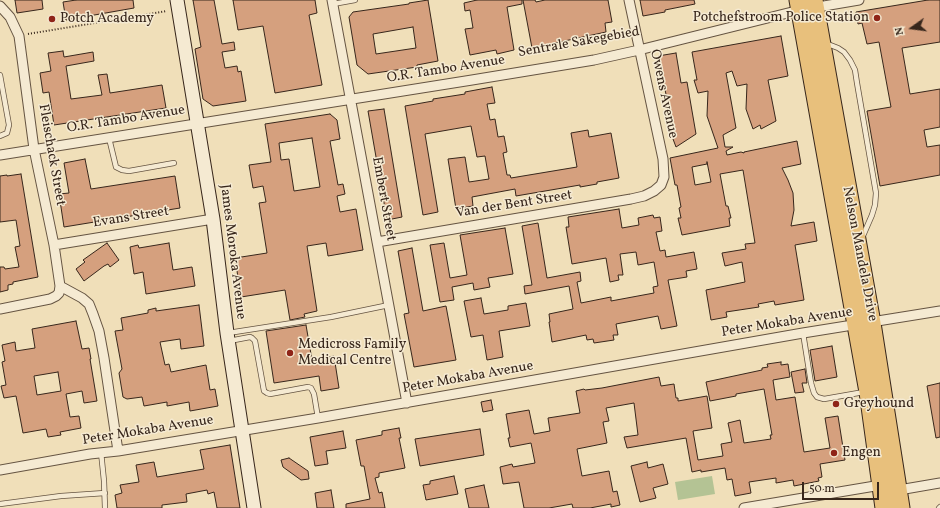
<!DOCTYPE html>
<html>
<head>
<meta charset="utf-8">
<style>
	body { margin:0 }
	#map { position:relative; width:940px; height:508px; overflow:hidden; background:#f0dfb9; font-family:Vollkorn,serif }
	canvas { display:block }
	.north { position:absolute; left:892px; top:8px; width:40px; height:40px; -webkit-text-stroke:3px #f5ead2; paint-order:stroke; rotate:256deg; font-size:11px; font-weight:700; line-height:16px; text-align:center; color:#37261b }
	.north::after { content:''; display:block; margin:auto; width:14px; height:18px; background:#37261b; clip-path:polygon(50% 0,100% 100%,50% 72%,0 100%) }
	.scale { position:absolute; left:802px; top:482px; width:77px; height:18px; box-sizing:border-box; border:2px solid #37261b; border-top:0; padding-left:5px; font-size:12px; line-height:14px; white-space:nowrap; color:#37261b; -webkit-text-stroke:3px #f5ead2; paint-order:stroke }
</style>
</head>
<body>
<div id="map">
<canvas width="940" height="508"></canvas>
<div class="north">N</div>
<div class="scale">50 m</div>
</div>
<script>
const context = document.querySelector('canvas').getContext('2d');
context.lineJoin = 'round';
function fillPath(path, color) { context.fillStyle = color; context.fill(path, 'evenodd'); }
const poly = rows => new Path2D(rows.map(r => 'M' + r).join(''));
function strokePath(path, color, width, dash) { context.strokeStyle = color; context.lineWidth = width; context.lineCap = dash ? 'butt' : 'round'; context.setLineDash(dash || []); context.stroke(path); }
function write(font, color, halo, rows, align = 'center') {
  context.font = font + ' Vollkorn,serif'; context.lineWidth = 3; context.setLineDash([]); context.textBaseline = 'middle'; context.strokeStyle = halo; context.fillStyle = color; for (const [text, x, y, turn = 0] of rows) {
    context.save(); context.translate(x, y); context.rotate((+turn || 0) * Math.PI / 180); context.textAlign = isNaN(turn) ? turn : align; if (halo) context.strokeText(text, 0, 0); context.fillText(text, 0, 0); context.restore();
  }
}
fillPath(poly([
	[712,476,715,494,678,500,675,482]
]), '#b4c394');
const building = poly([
	[15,0,42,0,43,9,17,13,15,0],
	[76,0,133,0,134,8,66,20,63,2,76,0],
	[193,0,214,0,222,44,234,42,235,50,222,52,225,68,237,66,238,72,241,71,246,101,213,106,203,99,195,49,201,47,193,0],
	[233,0,315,0,317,13,309,15,322,85,275,93,263,26,238,30,233,0],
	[428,0,438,61,417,65,417,67,368,74,357,65,349,17,353,12,409,4,409,3,428,0],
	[413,27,416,48,376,54,373,34,413,27],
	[477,0,522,0,522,4,507,7,514,50,497,54,496,50,470,55,465,29,473,28,470,10,465,11,464,3,477,0],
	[523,0,535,0,536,2,545,0,608,0,612,22,605,23,606,32,532,48,523,0],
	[640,0,694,0,695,4,665,10,665,12,643,16,640,0],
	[928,0,940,0,940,42,902,48,910,94,940,89,940,127,924,130,927,147,940,145,940,175,880,186,867,111,891,107,879,42,867,44,862,23,858,24,856,12,928,0],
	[781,36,788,76,768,80,776,121,761,129,760,125,753,129,746,109,747,84,737,86,732,71,726,73,736,128,723,135,725,147,733,147,726,151,727,155,741,152,744,153,744,152,797,141,801,164,782,168,788,180,793,193,794,210,791,226,814,222,817,241,795,245,804,300,775,305,774,301,758,304,759,307,726,312,727,317,711,320,706,290,745,282,742,262,725,266,722,253,746,249,745,244,755,243,743,170,720,174,726,206,728,206,731,218,729,218,730,226,682,235,678,218,681,218,679,208,681,207,677,185,675,185,670,158,718,148,707,116,708,91,698,93,694,80,697,80,692,52,781,36],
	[707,162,711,182,695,185,692,167,707,164,707,162],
	[63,51,64,57,93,52,94,61,66,66,71,99,102,95,98,75,107,74,110,93,162,85,166,108,54,125,49,92,43,93,40,73,51,71,48,53,63,51],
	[676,53,681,83,687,82,696,134,676,147,670,131,667,117,668,104,658,56,676,53],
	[492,87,495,103,487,104,490,120,495,119,498,137,504,136,507,152,503,153,507,175,510,175,511,178,577,167,571,133,588,130,589,137,611,133,619,178,597,182,597,184,580,187,580,185,516,196,515,189,472,197,473,206,456,209,448,159,465,157,469,182,489,179,485,156,477,157,471,126,425,134,438,212,423,215,405,106,433,101,433,99,465,94,465,92,492,87],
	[384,109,402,217,387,220,368,111,384,109],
	[330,114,337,120,340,139,330,141,338,185,343,184,345,194,337,196,340,212,356,209,363,250,328,256,326,243,307,246,317,311,304,314,305,317,290,320,285,290,241,297,235,258,267,253,259,203,266,202,263,186,253,188,249,165,271,162,265,124,330,114],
	[312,138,320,187,294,191,289,159,281,160,279,143,312,138],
	[85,159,91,189,175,176,180,208,64,227,59,194,69,193,64,163,85,159],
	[21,174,38,277,13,282,13,284,8,285,8,290,0,292,0,267,4,267,5,269,19,267,15,247,20,246,16,220,0,222,0,176,7,175,7,176,21,174],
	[619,209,622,228,639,225,638,218,653,215,654,218,660,217,662,231,656,232,660,251,665,250,666,257,694,252,697,269,686,271,687,277,668,280,677,326,661,329,658,316,616,324,618,335,613,335,614,340,594,343,593,339,587,340,586,335,552,342,549,322,550,322,549,314,573,309,569,286,525,294,524,286,532,285,522,226,538,223,547,278,580,272,581,281,577,282,581,303,611,297,611,301,654,293,653,287,658,286,654,262,638,265,636,252,620,254,623,275,618,275,619,280,610,282,606,258,572,264,566,227,569,227,568,217,619,209],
	[505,228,513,274,488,278,490,287,474,290,473,283,452,287,454,300,440,302,430,245,444,243,450,278,467,275,460,235,505,228],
	[107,243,119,260,110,267,108,264,104,266,84,281,76,269,85,262,83,260,107,243],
	[169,243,173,270,192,267,195,286,146,294,143,272,134,274,130,247,138,245,139,248,169,243],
	[412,248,423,311,446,306,456,360,414,367,404,314,409,313,398,251,412,248],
	[481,298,484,314,508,310,508,306,526,303,530,326,499,331,503,357,487,360,483,335,471,337,464,301,481,298],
	[199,305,204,346,181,349,180,339,160,342,165,365,169,364,171,372,206,365,210,390,215,389,218,406,190,411,189,402,167,406,167,402,144,406,142,397,127,399,123,397,119,373,122,369,115,331,123,330,121,318,148,313,148,310,156,308,156,311,199,305],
	[76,321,82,349,89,348,91,359,90,359,97,401,84,403,82,391,66,394,70,417,79,416,81,428,60,432,61,435,48,437,46,429,23,433,16,396,4,398,1,386,6,385,2,362,5,361,2,345,15,342,16,351,35,348,32,329,76,321],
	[58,372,61,391,37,395,34,376,58,372],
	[306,325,312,360,334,356,339,388,321,391,319,376,274,383,266,331,306,325],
	[832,346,837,377,815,381,810,350,832,346],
	[781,362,781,365,788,364,790,377,773,380,776,400,795,397,804,452,830,448,825,418,838,416,845,460,820,464,822,477,818,478,819,481,794,486,793,480,776,483,776,478,749,482,751,493,735,496,732,479,727,480,725,468,701,472,701,470,692,472,686,438,627,448,624,437,638,435,634,403,606,408,609,421,603,422,607,443,577,449,582,476,609,471,613,492,617,491,620,505,611,507,611,504,590,508,573,508,572,504,549,508,524,508,519,482,503,484,500,467,512,464,513,467,535,463,531,443,510,447,508,438,510,438,506,414,529,410,534,434,550,431,548,418,580,413,576,391,584,389,585,390,602,388,659,377,661,386,674,384,676,398,678,398,678,401,707,396,712,428,693,431,698,460,723,456,721,444,732,442,728,423,740,420,744,443,771,439,770,435,772,435,764,389,736,394,736,396,710,401,706,382,762,370,762,368,768,367,767,364,781,362],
	[805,369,807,383,802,383,804,392,795,393,791,372,805,369],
	[940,383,940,437,936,438,927,386,940,383],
	[491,400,493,410,483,412,481,402,491,400],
	[399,428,401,438,399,438,405,468,379,473,379,477,375,478,379,493,382,492,385,508,346,508,346,504,370,499,364,466,361,466,356,440,382,435,382,431,399,428],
	[480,429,484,455,420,466,415,439,480,429],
	[343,431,346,448,326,451,328,464,315,466,310,437,343,431],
	[230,445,240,508,217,508,214,492,208,494,207,490,186,494,187,502,162,505,162,508,117,508,115,495,122,493,120,485,139,482,136,465,154,462,157,477,204,469,200,450,230,445],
	[289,458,308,471,309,479,301,480,283,467,281,460,289,458],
	[647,462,648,468,663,464,668,484,653,488,656,498,640,502,631,466,647,462],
	[454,476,458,494,426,500,423,485,430,484,430,481,454,476],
	[484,485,489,508,469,508,465,489,484,485],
	[331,490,334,508,317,508,315,493,331,490]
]);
fillPath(building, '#d5a07e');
strokePath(building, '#37261b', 1);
const lane = poly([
	[333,4,355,0],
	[825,43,838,48,844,52,850,60,855,70,857,83,876,193,875,205,872,215,862,238],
	[0,75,9,125,7,133,0,136],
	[109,138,116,167,122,170,129,171,174,163],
	[228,333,331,317,389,305],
	[803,333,811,383,814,393,817,397,824,399,864,392],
	[229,341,250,337,252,338,255,341,264,391,267,393,270,394,308,387,311,388,314,394,318,418],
	[101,452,104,481,105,508],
	[0,504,61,496,105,493],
	[939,508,940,507]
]);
const street = poly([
	[332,0,407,403],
	[0,6,10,17,19,36,34,149,54,245,60,286,59,293,56,296,50,299,0,309],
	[0,155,472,80,594,60,639,50,800,10,859,0],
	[377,242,631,199,644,196,654,191,661,185,664,177,663,159,629,0],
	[54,245,213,219],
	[60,286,82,298,89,304,93,314,99,331,104,358,118,451],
	[0,470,90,454,118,451,318,418,803,333,940,311],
	[899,490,940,483],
	[744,508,881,485]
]);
const secondary = poly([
	[177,0,213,219,227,333,254,508]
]);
const highway = poly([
	[798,0,868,392,884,508],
	[814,0,872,323,901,508]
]);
strokePath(lane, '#655442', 6);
strokePath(street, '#655442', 11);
strokePath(secondary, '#37261b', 15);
strokePath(highway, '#37261b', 19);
strokePath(poly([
	[28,34,167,11]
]), '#37261b', 2, [1, 2]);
strokePath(lane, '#f5ead2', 4.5);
strokePath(street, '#f5ead2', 9);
strokePath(secondary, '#f5ead2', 13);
strokePath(highway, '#e8c07c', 17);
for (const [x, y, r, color] of [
	[877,18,4,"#8f2418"],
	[52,19,4,"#8f2418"],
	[290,353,4,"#8f2418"],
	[836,404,4,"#8f2418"],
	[834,453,4,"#8f2418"]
]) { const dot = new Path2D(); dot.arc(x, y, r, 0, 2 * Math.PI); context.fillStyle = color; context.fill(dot); strokePath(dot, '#f5ead2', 1.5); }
write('14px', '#37261b', '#f5ead2', [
	["Potchefstroom Police Station",869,18,"right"],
	["Potch Academy",60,19],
	["Medicross Family",298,345],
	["Medical Centre",298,361],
	["Greyhound",844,404],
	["Engen",842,453]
], 'left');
write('14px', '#37261b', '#f5ead2', [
	["Sentrale Sakegebied",579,43,-10],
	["O.R. Tambo Avenue",446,70,-9],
	["Owens Avenue",663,94,78],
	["O.R. Tambo Avenue",126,120,-9],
	["Fleischack Street",51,155,80],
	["Embert Street",383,199,80],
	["Van der Bent Street",514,205,-9],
	["Evans Street",131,218,-9],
	["James Moroka Avenue",232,252,83],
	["Nelson Mandela Drive",859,254,79],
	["Peter Mokaba Avenue",787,323,-9],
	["Peter Mokaba Avenue",468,378,-10],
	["Peter Mokaba Avenue",148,431,-9]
]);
</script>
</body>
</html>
